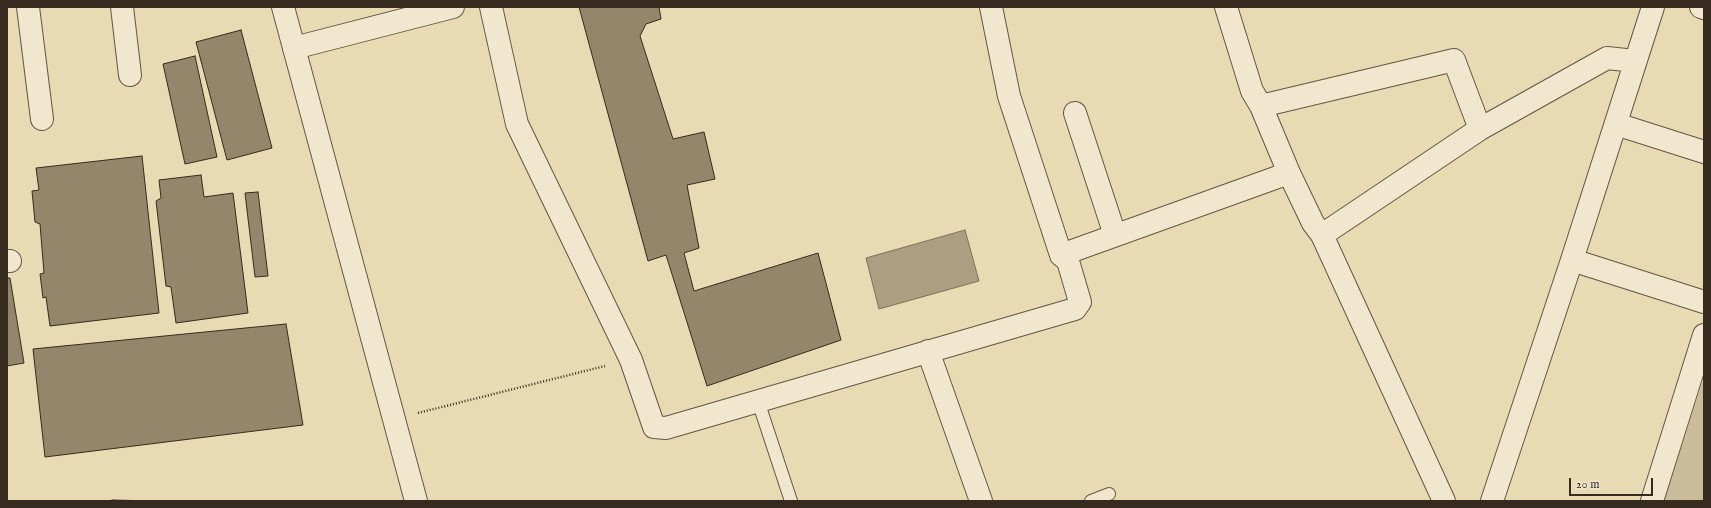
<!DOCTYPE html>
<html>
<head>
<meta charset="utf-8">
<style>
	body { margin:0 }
	#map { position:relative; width:1711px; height:508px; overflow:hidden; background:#e8dab3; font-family:"IM FELL English",serif }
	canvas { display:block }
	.frame { position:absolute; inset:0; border:8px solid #372a1e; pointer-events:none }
	.scale { position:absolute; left:1569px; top:478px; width:84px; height:18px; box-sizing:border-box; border:2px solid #372a1e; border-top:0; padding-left:5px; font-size:12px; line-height:14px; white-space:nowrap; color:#372a1e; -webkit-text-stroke:3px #f0e7ce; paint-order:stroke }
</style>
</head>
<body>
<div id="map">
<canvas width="1711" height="508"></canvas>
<div class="frame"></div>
<div class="scale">20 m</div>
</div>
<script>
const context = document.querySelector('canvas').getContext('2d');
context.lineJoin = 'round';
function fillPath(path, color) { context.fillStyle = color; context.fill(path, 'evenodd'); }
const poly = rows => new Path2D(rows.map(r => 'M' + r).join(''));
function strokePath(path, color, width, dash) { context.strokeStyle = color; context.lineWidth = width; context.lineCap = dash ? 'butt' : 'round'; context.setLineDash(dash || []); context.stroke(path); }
fillPath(poly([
	[1702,383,1704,383,1704,501,1664,501]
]), '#cabc9a');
const water = poly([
	[965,230,979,281,879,309,866,258,965,230]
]);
fillPath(water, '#ac9e80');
strokePath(water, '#7d7059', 1);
const building = poly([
	[579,7,659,7,661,19,646,24,640,36,673,139,704,132,715,179,687,185,699,248,684,253,694,291,818,253,841,340,707,386,666,255,648,261,579,7],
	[241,30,272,148,227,160,196,42,241,30],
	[195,56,217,157,185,164,163,64,195,56],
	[142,156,159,313,50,326,46,297,43,298,40,274,44,273,40,224,35,222,32,191,39,190,36,168,142,156],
	[201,175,204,197,233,193,248,313,176,323,171,287,166,286,156,201,161,198,159,180,201,175],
	[258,192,268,276,255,277,245,193,258,192],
	[7,278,10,278,24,363,7,366,7,278],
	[286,324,303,425,45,457,33,349,286,324],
	[112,500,154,501,112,501,112,500]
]);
fillPath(building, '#93866b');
strokePath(building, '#372a1e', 1);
const service = poly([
	[758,401,791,501],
	[1091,501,1109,494]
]);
const minor = poly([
	[28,7,42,119],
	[122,7,130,75],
	[491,7,517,124,631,360,654,427,666,428,1075,309,1080,302,1068,261,1061,255,1289,173],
	[991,7,1009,96,1061,255],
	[1226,7,1252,91,1261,106,1289,173,1313,223,1322,235,1480,129,1607,58,1635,61],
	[1701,7,1704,8],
	[294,48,453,7],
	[1261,106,1454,60,1480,129],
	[1075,113,1115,235],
	[1616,124,1704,152],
	[1322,235,1444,501],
	[1572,260,1704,302],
	[7,261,10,261],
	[928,351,981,501],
	[1492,501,1572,260,1653,7],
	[1652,501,1704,335]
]);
const tertiary = poly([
	[283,7,416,501]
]);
strokePath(service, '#635643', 14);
strokePath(minor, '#635643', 24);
strokePath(tertiary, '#635643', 24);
strokePath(poly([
	[418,413,605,366]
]), '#372a1e', 2.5, [1, 2]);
strokePath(service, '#f0e7ce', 12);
strokePath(minor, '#f0e7ce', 22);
strokePath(tertiary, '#f0e7ce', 22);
</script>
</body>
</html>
